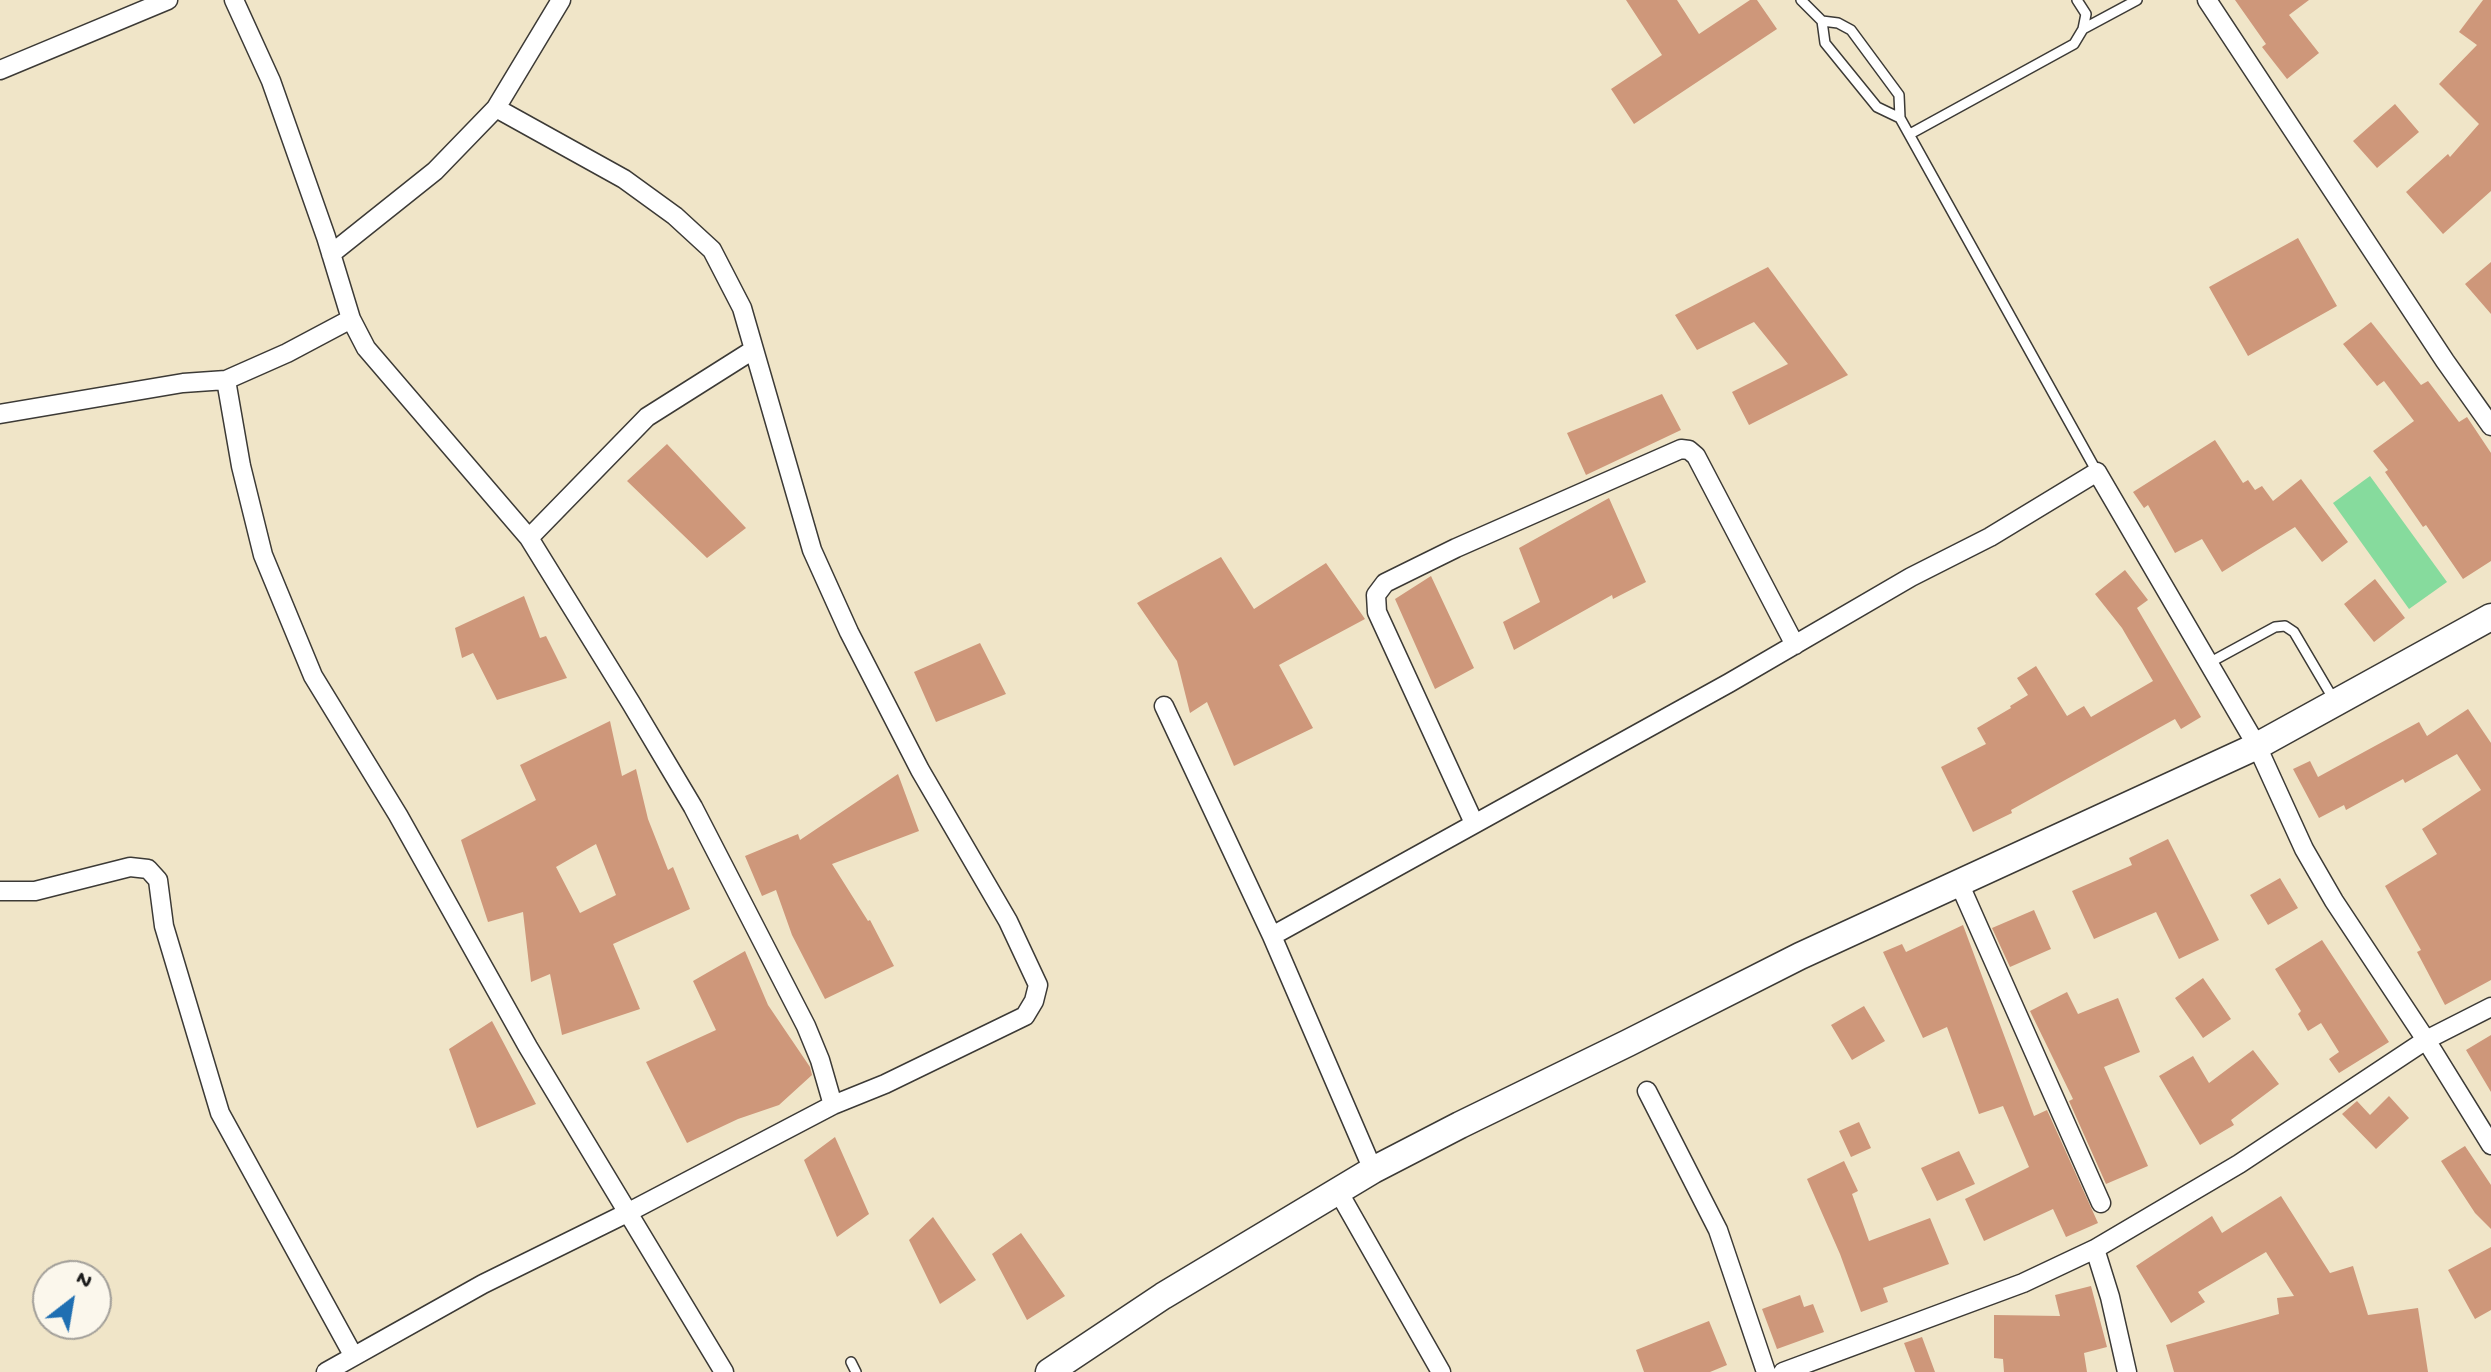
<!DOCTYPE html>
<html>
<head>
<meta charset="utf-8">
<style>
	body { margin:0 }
	#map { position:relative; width:2491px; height:1372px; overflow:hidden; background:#f0e5c8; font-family:"Gochi Hand",sans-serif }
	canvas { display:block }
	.north { position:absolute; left:32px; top:1260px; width:80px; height:80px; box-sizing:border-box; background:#fbf7ec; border:2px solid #a29f99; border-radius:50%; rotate:31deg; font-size:22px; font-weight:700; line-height:32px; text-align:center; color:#1c1c1c }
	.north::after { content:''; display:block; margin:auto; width:28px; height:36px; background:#1f6fb2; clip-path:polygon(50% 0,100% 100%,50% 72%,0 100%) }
</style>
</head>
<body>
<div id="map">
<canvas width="2491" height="1372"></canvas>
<div class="north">N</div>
</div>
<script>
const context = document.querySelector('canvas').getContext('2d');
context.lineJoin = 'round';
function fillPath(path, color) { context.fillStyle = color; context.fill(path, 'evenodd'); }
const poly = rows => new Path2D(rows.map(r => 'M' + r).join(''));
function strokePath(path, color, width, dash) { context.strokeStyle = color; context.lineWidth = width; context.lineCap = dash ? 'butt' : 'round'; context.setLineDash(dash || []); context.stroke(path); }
fillPath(poly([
	[2370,476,2447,582,2409,609,2333,503]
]), '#86db9d');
fillPath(poly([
	[1626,0,1677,0,1699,34,1750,0,1757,0,1777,29,1634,124,1611,89,1662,55],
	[2235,0,2309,0,2289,15,2319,53,2287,79,2262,47,2266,44],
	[2483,0,2491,0,2491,191,2443,234,2406,192,2448,154,2450,157,2479,124,2439,84,2477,45,2459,32],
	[2395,104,2419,132,2377,168,2353,141],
	[2298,238,2337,306,2248,356,2209,287],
	[2491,262,2491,314,2465,284],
	[1768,267,1848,375,1749,425,1732,392,1788,364,1754,322,1697,350,1675,315],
	[2371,322,2421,385,2428,381,2459,422,2467,417,2491,453,2491,561,2463,579,2426,525,2423,527,2385,472,2388,470,2373,451,2414,421,2384,381,2377,386,2343,344],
	[1662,394,1681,430,1586,475,1567,433],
	[2215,440,2243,483,2248,480,2255,490,2262,486,2273,501,2301,479,2348,542,2322,562,2295,527,2222,572,2202,539,2175,553,2148,505,2144,508,2133,492],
	[667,444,746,528,707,558,627,481],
	[1609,498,1646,582,1613,599,1612,595,1514,650,1503,622,1540,602,1519,548],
	[1221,557,1254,609,1326,563,1365,619,1279,665,1313,728,1234,766,1207,702,1190,713,1177,661,1137,603],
	[2125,570,2148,600,2137,608,2201,717,2181,729,2175,719,2011,810,2012,813,1973,832,1941,767,1986,744,1977,728,2011,708,2010,706,2028,695,2017,678,2036,666,2067,716,2084,706,2091,717,2153,681,2122,628,2095,594],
	[1431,576,1474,668,1435,689,1395,599],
	[2375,579,2405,618,2374,642,2344,604],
	[524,596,540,638,546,636,567,678,497,700,473,653,462,658,455,628],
	[980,643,1006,694,936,722,914,672],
	[2468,709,2491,743,2491,980,2445,1005,2417,952,2421,950,2385,886,2437,854,2422,829,2481,790,2457,754,2405,783,2403,779,2346,810,2344,805,2319,818,2293,769,2310,761,2318,777,2419,722,2427,736],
	[610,721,622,776,636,769,648,819,668,870,673,867,690,909,613,944,640,1009,562,1035,550,974,531,982,523,912,488,922,461,840,536,800,520,765],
	[596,844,616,895,580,913,556,867],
	[898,774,919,831,832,864,868,921,870,920,894,966,825,999,792,935,776,890,762,896,745,856,798,834,800,840],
	[2168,839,2219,940,2179,959,2156,912,2094,939,2072,891,2132,865,2129,858],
	[2280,878,2298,908,2268,925,2250,895],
	[2034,910,2051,949,2010,967,1992,928],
	[1963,925,2034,1116,2047,1110,2098,1223,2066,1237,2053,1209,1984,1241,1965,1199,2029,1167,2003,1106,1979,1114,1947,1027,1923,1038,1883,952,1902,944,1906,952],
	[2322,940,2389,1042,2339,1073,2329,1059,2339,1052,2321,1023,2308,1031,2298,1014,2301,1011,2275,969],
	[745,951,768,1005,810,1067,812,1075,779,1105,738,1119,687,1143,646,1062,716,1030,693,981],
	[2203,978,2231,1019,2203,1038,2175,998],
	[2067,992,2078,1014,2118,998,2140,1052,2104,1067,2148,1166,2106,1184,2069,1101,2073,1099,2030,1011],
	[1864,1006,1885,1041,1852,1060,1831,1025],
	[492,1021,536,1104,477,1128,449,1049],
	[2491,1035,2491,1092,2466,1050],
	[2253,1050,2279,1084,2231,1120,2234,1125,2200,1145,2159,1076,2193,1056,2209,1083],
	[2389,1096,2409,1118,2376,1149,2342,1114,2357,1101,2370,1115],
	[1859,1122,1871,1148,1851,1157,1839,1131],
	[835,1137,869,1214,837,1237,804,1160],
	[2465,1146,2491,1185,2491,1229,2475,1213,2441,1161],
	[1959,1151,1975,1184,1937,1201,1921,1168],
	[1844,1161,1858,1191,1852,1194,1869,1241,1930,1218,1949,1264,1883,1288,1888,1302,1861,1312,1840,1254,1807,1179],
	[2281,1196,2330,1273,2353,1266,2368,1315,2418,1308,2428,1372,2174,1372,2166,1345,2279,1314,2277,1298,2294,1296,2266,1252,2198,1292,2205,1302,2171,1323,2136,1266,2212,1216,2222,1233],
	[933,1217,976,1280,940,1304,909,1240],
	[1021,1233,1065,1296,1027,1320,992,1254],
	[2491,1247,2491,1310,2475,1319,2448,1270],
	[2091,1286,2107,1347,2084,1353,2087,1372,2004,1372,2003,1359,1994,1358,1994,1315,2060,1316,2055,1295],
	[1800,1295,1804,1307,1813,1304,1824,1332,1777,1349,1762,1309],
	[1709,1321,1727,1365,1710,1372,1644,1372,1636,1350],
	[1922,1337,1935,1372,1915,1372,1904,1343]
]), '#ce977a');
const service = poly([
	[1801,0,1822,21,1838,23,1851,30,1899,95,1900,118,2097,472],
	[1822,21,1825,43,1877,107,1900,118],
	[2083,29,2137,0],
	[1910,134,2074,44,2083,29,2086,14,2077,0],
	[2207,664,2275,627,2285,626,2294,632,2334,700],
	[851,1362,856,1372]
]);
const minor = poly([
	[234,0,271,81,326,237,351,319,366,348,529,538,631,703,693,807,806,1026,820,1060,833,1105],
	[2207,0,2445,361,2491,426],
	[0,70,168,0],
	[331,254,435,171,496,108,561,0],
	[226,380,241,466,263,555,313,676,398,815,528,1047,724,1372],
	[0,414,183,383,226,380,287,353,351,319],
	[529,538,647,417,753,350],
	[1164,706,1272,936,1373,1170],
	[1474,823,1377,612,1376,595,1385,583,1456,548,1681,449,1689,450,1696,456,1795,645],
	[1959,883,2101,1203],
	[0,891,35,891,130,867,148,869,158,880,164,926,220,1113,353,1355],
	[1272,936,1729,683,1911,577,1990,537,2097,472,2257,746,2304,849,2334,901,2426,1040,2491,1145],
	[1647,1091,1718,1230,1766,1372],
	[1338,1191,1441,1372],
	[326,1372,483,1284,627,1213,833,1105,885,1084,1025,1016,1034,1001,1038,985,1008,921,920,770,849,632,812,550,742,308,712,250,675,216,624,179,496,108],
	[1783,1372,2023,1283,2095,1249],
	[2127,1372,2110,1297,2095,1249,2239,1164,2426,1040,2491,1007]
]);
const secondary = poly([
	[1049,1372,1163,1296,1373,1170,1460,1125,1628,1043,1800,956,2257,746,2491,617]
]);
strokePath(service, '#3c3a36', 12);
strokePath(minor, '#3c3a36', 21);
strokePath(secondary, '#3c3a36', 29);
strokePath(service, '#fff', 9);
strokePath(minor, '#fff', 18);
strokePath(secondary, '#fff', 26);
</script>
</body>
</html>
